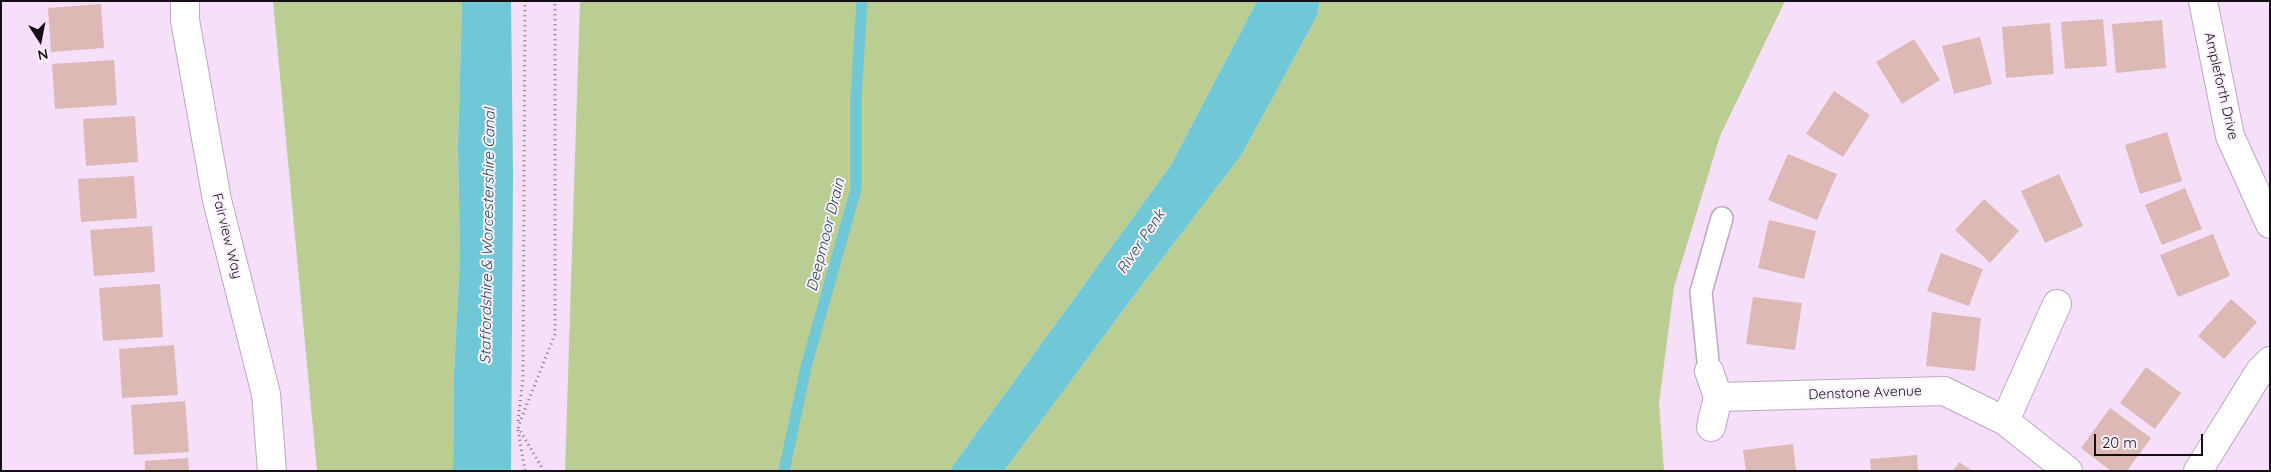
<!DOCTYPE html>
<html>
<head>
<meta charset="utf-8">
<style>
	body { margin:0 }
	#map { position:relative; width:2271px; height:472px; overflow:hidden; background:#f5dff9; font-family:Quicksand,sans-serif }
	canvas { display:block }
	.frame { position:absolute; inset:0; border:2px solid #150e17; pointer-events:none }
	.north { position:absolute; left:15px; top:15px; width:50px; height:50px; -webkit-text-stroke:4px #faf1fc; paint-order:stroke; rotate:169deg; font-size:14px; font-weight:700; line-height:20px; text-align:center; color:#150e17 }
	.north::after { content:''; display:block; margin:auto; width:18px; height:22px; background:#150e17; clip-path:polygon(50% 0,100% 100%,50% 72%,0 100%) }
	.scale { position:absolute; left:2094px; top:434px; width:109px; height:22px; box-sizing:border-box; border:2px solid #150e17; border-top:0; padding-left:6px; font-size:15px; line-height:18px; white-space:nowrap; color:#150e17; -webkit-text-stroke:4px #faf1fc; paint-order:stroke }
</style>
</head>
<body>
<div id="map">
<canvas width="2271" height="472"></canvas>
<div class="frame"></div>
<div class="north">N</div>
<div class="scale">20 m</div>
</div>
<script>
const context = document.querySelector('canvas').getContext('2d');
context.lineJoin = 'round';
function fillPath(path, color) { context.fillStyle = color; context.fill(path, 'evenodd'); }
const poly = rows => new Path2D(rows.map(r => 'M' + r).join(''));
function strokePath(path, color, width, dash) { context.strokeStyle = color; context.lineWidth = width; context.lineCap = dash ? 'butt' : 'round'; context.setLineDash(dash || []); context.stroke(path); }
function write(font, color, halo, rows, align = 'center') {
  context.font = font + ' Quicksand,sans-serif'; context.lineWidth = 4; context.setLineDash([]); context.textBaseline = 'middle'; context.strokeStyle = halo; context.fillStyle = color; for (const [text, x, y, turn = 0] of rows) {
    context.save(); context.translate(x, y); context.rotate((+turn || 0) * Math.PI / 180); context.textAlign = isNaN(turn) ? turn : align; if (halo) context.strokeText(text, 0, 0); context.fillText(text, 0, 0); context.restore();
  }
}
fillPath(poly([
	[273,1,462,1,458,146,460,258,454,372,453,471,317,471],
	[580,1,1257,1,1171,165,949,471,565,471],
	[1320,1,1785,1,1720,136,1674,287,1659,403,1664,471,1004,471,1136,293,1242,154,1317,16]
]), '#bacd93');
fillPath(poly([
	[462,1,511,1,513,174,511,471,453,471,454,372,460,258,458,146],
	[1257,1,1320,1,1317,16,1242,154,1136,293,1004,471,949,471,1171,165]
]), '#70c8d6');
strokePath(poly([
	[784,471,806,367,856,189,856,97,862,1]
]), '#70c8d6', 11);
fillPath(poly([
	[101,4,104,48,51,52,48,8],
	[2103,19,2107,66,2065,69,2061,22],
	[2162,20,2166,68,2116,73,2112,24],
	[2050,23,2054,74,2006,78,2002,27],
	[1980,37,1992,84,1954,94,1942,46],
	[1914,39,1940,80,1902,104,1876,62],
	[114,60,117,105,55,109,52,64],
	[1834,91,1870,115,1843,157,1806,134],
	[135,116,138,162,86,166,83,119],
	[2167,132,2182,181,2140,194,2125,145],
	[1788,154,1837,174,1817,220,1768,200],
	[2059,174,2083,226,2045,243,2021,191],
	[134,176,137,218,81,222,78,179],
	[2185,188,2202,229,2162,245,2145,205],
	[1984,199,2019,231,1990,263,1955,230],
	[1769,220,1816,231,1804,279,1758,268],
	[152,226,155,272,94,276,90,230],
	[2213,234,2230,276,2178,297,2160,255],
	[1941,253,1983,269,1969,306,1927,291],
	[160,284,163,337,103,341,99,288],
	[1753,297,1802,303,1795,350,1746,344],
	[2231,299,2257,322,2224,359,2198,336],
	[1932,312,1981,318,1975,371,1926,366],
	[174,345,178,395,122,398,119,349],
	[2146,367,2181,393,2155,429,2120,403],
	[185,401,189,452,134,455,131,405],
	[2110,408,2151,438,2127,471,2111,471,2081,448],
	[1793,444,1796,471,1746,471,1743,450],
	[1917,455,1918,471,1871,471,1870,459],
	[188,458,189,471,145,471,145,461],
	[1959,462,1973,471,1953,471]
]), '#ddb9b6');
const service = poly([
	[1709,371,1701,292,1722,218]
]);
const minor = poly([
	[185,1,185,20,217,200,266,394,272,471],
	[2203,1,2230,136,2270,224],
	[1709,371,1718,397,1711,427],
	[1718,397,1944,391,2005,421,2068,471],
	[2005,421,2057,304],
	[2198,471,2260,371,2270,361]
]);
strokePath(service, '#bca8c1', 24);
strokePath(minor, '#bca8c1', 30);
strokePath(poly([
	[518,421,523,378,525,1],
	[518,430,525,471],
	[544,471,518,427,555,334,555,1]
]), '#7f7182', 3, [1, 4]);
strokePath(service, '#fff', 21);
strokePath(minor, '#fff', 28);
write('14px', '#150e17', '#faf1fc', [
	["Ampleforth Drive",2221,86,77],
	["Fairview Way",227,236,76],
	["Denstone Avenue",1865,393,-2]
]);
write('italic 15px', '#234c52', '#faf1fc', [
	["Deepmoor Drain",826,235,-76],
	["Staffordshire & Worcestershire Canal",488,236,-89],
	["River Penk",1141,242,-56]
]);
</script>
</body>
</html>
